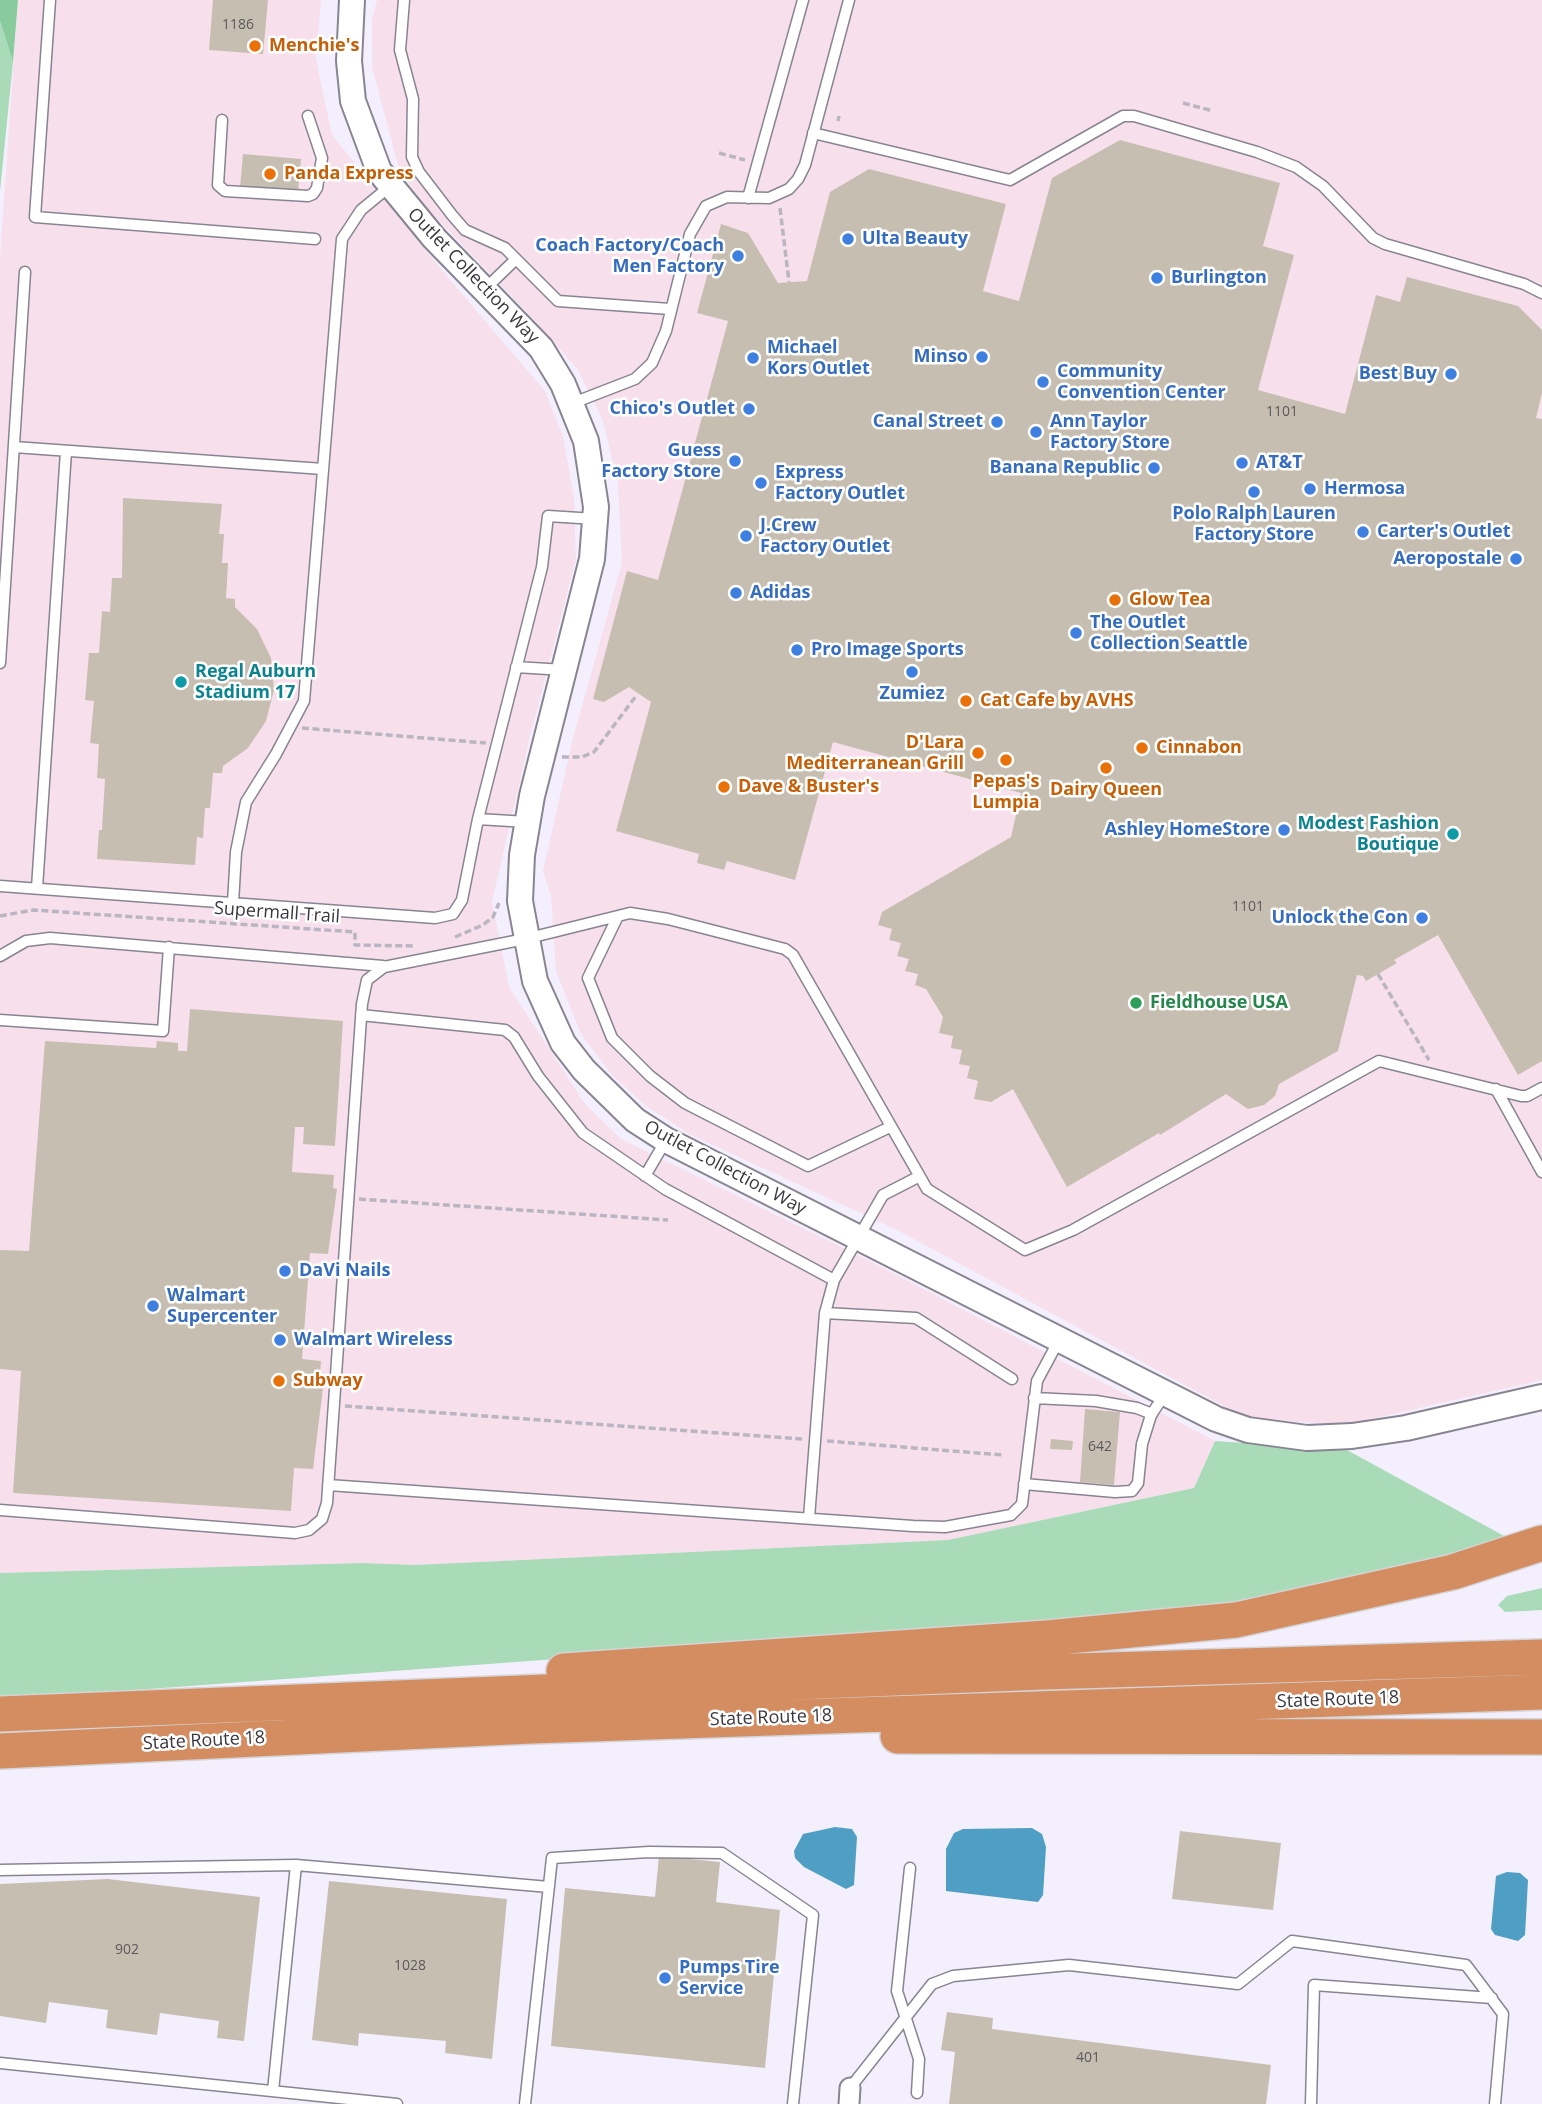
<!DOCTYPE html>
<html>
<head>
<meta charset="utf-8">
<style>
	body { margin:0 }
	canvas { display:block; background:#f3effd }
</style>
</head>
<body>
<canvas width="1542" height="2104"></canvas>
<script>
const context = document.querySelector('canvas').getContext('2d');
context.lineJoin = 'round';
function fillPath(path, color) { context.fillStyle = color; context.fill(path, 'evenodd'); }
const poly = rows => new Path2D(rows.map(r => 'M' + r).join(''));
function strokePath(path, color, width, dash) { context.strokeStyle = color; context.lineWidth = width; context.lineCap = dash ? 'butt' : 'round'; context.setLineDash(dash || []); context.stroke(path); }
function write(font, color, halo, rows, align = 'center') {
  context.font = font + ' "Open Sans",sans-serif'; context.lineWidth = 5; context.setLineDash([]); context.textBaseline = 'middle'; context.strokeStyle = halo; context.fillStyle = color; for (const [text, x, y, turn = 0] of rows) {
    context.save(); context.translate(x, y); context.rotate((+turn || 0) * Math.PI / 180); context.textAlign = isNaN(turn) ? turn : align; if (halo) context.strokeText(text, 0, 0); context.fillText(text, 0, 0); context.restore();
  }
}
fillPath(poly([
	[18,0,321,0,316,59,332,135,451,281,545,391,563,436,574,498,576,559,530,737,492,902,509,987,585,1104,621,1139,868,1260,1215,1441,1194,1488,948,1540,415,1565,362,1563,0,1573,0,257],
	[377,0,1542,0,1542,1380,1349,1424,1250,1420,895,1229,689,1134,646,1106,612,1075,581,1034,556,971,551,896,543,871,573,738,622,563,618,485,603,421,578,370,539,325,422,203,399,169,372,67,372,20]
]), '#f7e0ec');
fillPath(poly([
	[0,21,13,62,0,191],
	[1215,1441,1347,1450,1506,1537,1460,1556,1270,1602,1004,1626,0,1700,0,1573,362,1563,415,1565,948,1540,1194,1488],
	[1542,1588,1542,1610,1505,1612,1498,1605,1507,1596]
]), '#aadbb8');
fillPath(poly([
	[0,0,18,0,13,62,0,21]
]), '#89cb9c');
fillPath(poly([
	[835,1827,852,1829,857,1837,854,1885,846,1889,804,1867,795,1858,794,1851,803,1834],
	[1032,1828,1042,1834,1046,1847,1043,1895,1038,1902,946,1891,946,1849,954,1833,963,1829],
	[1507,1872,1520,1873,1528,1880,1525,1935,1518,1941,1495,1935,1491,1929,1496,1876]
]), '#4e9fc3');
fillPath(poly([
	[213,0,268,0,263,54,209,50],
	[1120,140,1280,183,1263,246,1294,255,1258,390,1345,414,1376,295,1400,302,1407,277,1518,306,1542,330,1542,393,1536,418,1542,419,1542,1061,1518,1075,1438,935,1394,960,1397,963,1366,981,1363,976,1357,975,1338,1051,1279,1084,1275,1096,1264,1105,1248,1109,1226,1094,1160,1135,1159,1133,1067,1187,1013,1089,991,1102,974,1099,978,1081,967,1078,970,1066,959,1064,962,1050,951,1048,953,1036,939,1033,943,1017,926,989,915,985,918,974,905,971,909,959,897,956,901,943,889,940,892,929,878,925,882,912,1011,837,1021,793,833,742,795,880,727,861,724,870,697,863,699,854,616,831,651,702,629,687,604,702,593,699,627,571,658,580,728,321,697,313,721,224,748,233,778,283,807,281,830,192,869,169,1006,204,983,291,1019,301,1052,178],
	[243,154,301,159,298,193,240,188],
	[123,498,222,504,219,534,224,534,222,563,228,563,226,598,235,599,235,607,257,629,271,658,274,690,266,721,248,748,223,766,222,773,213,773,210,808,205,808,203,838,197,837,195,865,97,859,99,830,102,830,105,779,97,778,99,744,90,743,94,701,85,700,89,653,99,653,102,611,110,612,112,578,122,578],
	[190,1009,343,1021,335,1146,303,1144,304,1127,295,1127,292,1172,334,1175,333,1188,337,1189,328,1254,310,1253,302,1359,321,1361,319,1387,323,1388,313,1469,294,1468,291,1511,13,1493,21,1371,0,1369,0,1250,29,1251,45,1041,156,1048,157,1041,178,1043,178,1051,187,1051],
	[1085,1409,1120,1412,1114,1485,1080,1482],
	[1051,1439,1073,1441,1072,1450,1050,1449],
	[1180,1831,1281,1843,1273,1910,1172,1899],
	[659,1856,720,1862,716,1902,780,1910,765,2068,551,2046,565,1888,655,1897],
	[108,1879,260,1897,244,2041,217,2038,219,2021,160,2013,157,2035,106,2028,108,2010,49,2002,46,2023,0,2016,0,1884],
	[329,1881,507,1899,492,2059,445,2053,446,2041,359,2033,358,2046,312,2040],
	[947,2012,993,2018,992,2029,1271,2065,1266,2104,949,2104,955,2052,941,2050]
]), '#c7beb2');
const service = poly([
	[50,0,35,217,315,239],
	[404,0,400,50,413,99,412,157,419,172,452,215,465,230,505,248,558,301,670,309],
	[222,120,218,185,225,191,308,196,313,194,317,188,322,158,308,116],
	[813,133,1010,180,1123,116,1134,116,1257,152,1296,167,1323,186,1373,238,1385,244,1524,284,1542,293],
	[748,198,803,0],
	[485,289,516,259],
	[573,403,635,379,652,363,666,331,690,234,706,206,727,197,769,198,789,189,798,179,805,165,849,0],
	[14,447,323,469],
	[0,663,25,272],
	[516,667,564,670],
	[478,819,527,822],
	[0,886,435,918,453,914,462,900,478,819,542,567,548,516,595,519],
	[37,888,66,451],
	[233,903,236,852,246,802,276,754,304,701,342,239,361,210,389,187],
	[617,918,588,978,612,1038,650,1076,685,1103,808,1166,890,1127],
	[0,956,26,941,50,938,383,966],
	[361,1015,505,1030,514,1037,538,1076,583,1133,665,1189,834,1280],
	[0,1020,163,1031,169,947],
	[1496,1089,1542,1172],
	[645,1176,666,1140],
	[825,1313,916,1318,1012,1379],
	[1034,1398,1096,1401,1137,1408,1152,1414],
	[1024,1484,1115,1492,1132,1491,1138,1483,1142,1444,1151,1415,1165,1394],
	[328,1485,913,1526,945,1527,1011,1515,1022,1504,1037,1381,1059,1340],
	[0,1510,295,1533,309,1530,322,1519,327,1503,362,1004,367,980,384,967,525,939,630,913,668,919,785,949,793,955,927,1189,1025,1250,1073,1230,1379,1061,1521,1096,1527,1096,1542,1088],
	[809,1518,825,1313,834,1280,883,1195,918,1177],
	[910,1868,897,1991,919,2059,917,2093],
	[0,1870,296,1865],
	[0,2063,397,2104],
	[850,2088,932,1984,953,1976,1069,1965,1238,1984,1292,1941,1466,1965,1503,2014,1495,2104],
	[273,2091,296,1865,549,1887],
	[525,2104,552,1858,649,1852,722,1853,813,1915,793,2104],
	[1311,2104,1314,1985,1492,1998]
]);
const minor = poly([
	[849,2104,850,2088]
]);
const tertiary = poly([
	[352,0,349,61,353,101,379,171,434,238,541,348,563,384,586,441,596,507,592,559,532,796,522,855,520,901,535,981,563,1043,584,1070,635,1120,666,1140,1216,1419,1248,1430,1307,1438,1352,1436,1406,1428,1542,1397]
]);
const motorway = poly([
	[564,1671,1047,1638,1236,1620,1453,1572,1542,1543],
	[0,1714,1043,1672,1542,1657],
	[898,1736,1542,1737],
	[0,1751,531,1726,1542,1692]
]);
strokePath(service, '#888491', 13);
strokePath(minor, '#888491', 23);
strokePath(tertiary, '#888491', 28);
strokePath(motorway, '#d4d3d5', 38);
strokePath(poly([
	[1183,103,1213,111],
	[838,121,839,116],
	[719,153,745,160],
	[780,208,789,282],
	[302,728,486,743],
	[562,757,582,757,594,752,636,696],
	[0,916,33,910,355,932,355,945,413,946],
	[455,937,483,925,493,917,499,903],
	[1378,974,1429,1060],
	[359,1199,668,1220],
	[345,1406,802,1439],
	[827,1441,1003,1455]
]), '#b9b5c1', 3.5, [7, 3.5]);
strokePath(service, '#fff', 10);
strokePath(minor, '#fff', 19);
strokePath(tertiary, '#fff', 24);
strokePath(motorway, '#d48d61', 35);
for (const [x, y, r, color] of [
	[255,46,7,"#e8710a"],
	[270,174,7,"#e8710a"],
	[848,239,7,"#3f7fe0"],
	[738,256,7,"#3f7fe0"],
	[1157,278,7,"#3f7fe0"],
	[982,357,7,"#3f7fe0"],
	[753,358,7,"#3f7fe0"],
	[1451,374,7,"#3f7fe0"],
	[1043,382,7,"#3f7fe0"],
	[749,409,7,"#3f7fe0"],
	[997,422,7,"#3f7fe0"],
	[1036,432,7,"#3f7fe0"],
	[735,461,7,"#3f7fe0"],
	[1242,463,7,"#3f7fe0"],
	[1154,468,7,"#3f7fe0"],
	[761,483,7,"#3f7fe0"],
	[1310,489,7,"#3f7fe0"],
	[1254,492,7,"#3f7fe0"],
	[1363,532,7,"#3f7fe0"],
	[746,536,7,"#3f7fe0"],
	[1516,559,7,"#3f7fe0"],
	[736,593,7,"#3f7fe0"],
	[1115,600,7,"#e8710a"],
	[1076,633,7,"#3f7fe0"],
	[797,650,7,"#3f7fe0"],
	[912,672,7,"#3f7fe0"],
	[181,682,7,"#0f9aa8"],
	[966,701,7,"#e8710a"],
	[1142,748,7,"#e8710a"],
	[978,753,7,"#e8710a"],
	[1006,760,7,"#e8710a"],
	[1106,768,7,"#e8710a"],
	[724,787,7,"#e8710a"],
	[1284,830,7,"#3f7fe0"],
	[1453,834,7,"#0f9aa8"],
	[1422,918,7,"#3f7fe0"],
	[1136,1003,7,"#2e9e5b"],
	[285,1271,7,"#3f7fe0"],
	[153,1306,7,"#3f7fe0"],
	[280,1340,7,"#3f7fe0"],
	[279,1381,7,"#e8710a"],
	[665,1978,7,"#3f7fe0"]
]) { const dot = new Path2D(); dot.arc(x, y, r, 0, 2 * Math.PI); context.fillStyle = color; context.fill(dot); strokePath(dot, '#fff', 2.5); }
write('14px', '#5d5a5b', null, [
	["1186",238,25],
	["1101",1282,412],
	["1101",1248,907],
	["642",1100,1447],
	["902",127,1950],
	["1028",410,1966],
	["401",1088,2058]
]);
write('bold 18px', '#c56008', '#fff', [
	["Menchie's",269,46],
	["Panda Express",284,174],
	["Glow Tea",1129,600],
	["Cat Cafe by AVHS",980,701],
	["D'Lara",964,743,"right"],
	["Mediterranean Grill",964,764,"right"],
	["Cinnabon",1156,748],
	["Pepas's",1006,782,"center"],
	["Lumpia",1006,803,"center"],
	["Dave & Buster's",738,787],
	["Dairy Queen",1106,790,"center"],
	["Subway",293,1381]
], 'left');
write('bold 18px', '#366cbe', '#fff', [
	["Ulta Beauty",862,239],
	["Coach Factory/Coach",724,246,"right"],
	["Men Factory",724,267,"right"],
	["Burlington",1171,278],
	["Michael",767,348],
	["Kors Outlet",767,369],
	["Minso",968,357,"right"],
	["Community",1057,372],
	["Convention Center",1057,393],
	["Best Buy",1437,374,"right"],
	["Chico's Outlet",735,409,"right"],
	["Canal Street",983,422,"right"],
	["Ann Taylor",1050,422],
	["Factory Store",1050,443],
	["Guess",721,451,"right"],
	["Factory Store",721,472,"right"],
	["AT&T",1256,463],
	["Banana Republic",1140,468,"right"],
	["Express",775,473],
	["Factory Outlet",775,494],
	["Hermosa",1324,489],
	["Polo Ralph Lauren",1254,514,"center"],
	["Factory Store",1254,535,"center"],
	["J.Crew",760,526],
	["Factory Outlet",760,547],
	["Carter's Outlet",1377,532],
	["Aeropostale",1502,559,"right"],
	["Adidas",750,593],
	["The Outlet",1090,623],
	["Collection Seattle",1090,644],
	["Pro Image Sports",811,650],
	["Zumiez",912,694,"center"],
	["Ashley HomeStore",1270,830,"right"],
	["Unlock the Con",1408,918,"right"],
	["DaVi Nails",299,1271],
	["Walmart",167,1296],
	["Supercenter",167,1317],
	["Walmart Wireless",294,1340],
	["Pumps Tire",679,1968],
	["Service",679,1989]
], 'left');
write('18px', '#3a383e', '#fff', [
	["Outlet Collection Way",473,276,46],
	["Supermall Trail",277,913,4],
	["Outlet Collection Way",725,1168,28],
	["State Route 18",1338,1700,-2],
	["State Route 18",771,1718,-2],
	["State Route 18",204,1741,-3]
]);
write('bold 18px', '#0d838f', '#fff', [
	["Regal Auburn",195,672],
	["Stadium 17",195,693],
	["Modest Fashion",1439,824,"right"],
	["Boutique",1439,845,"right"]
], 'left');
write('bold 18px', '#27864d', '#fff', [
	["Fieldhouse USA",1150,1003]
], 'left');
</script>
</body>
</html>
